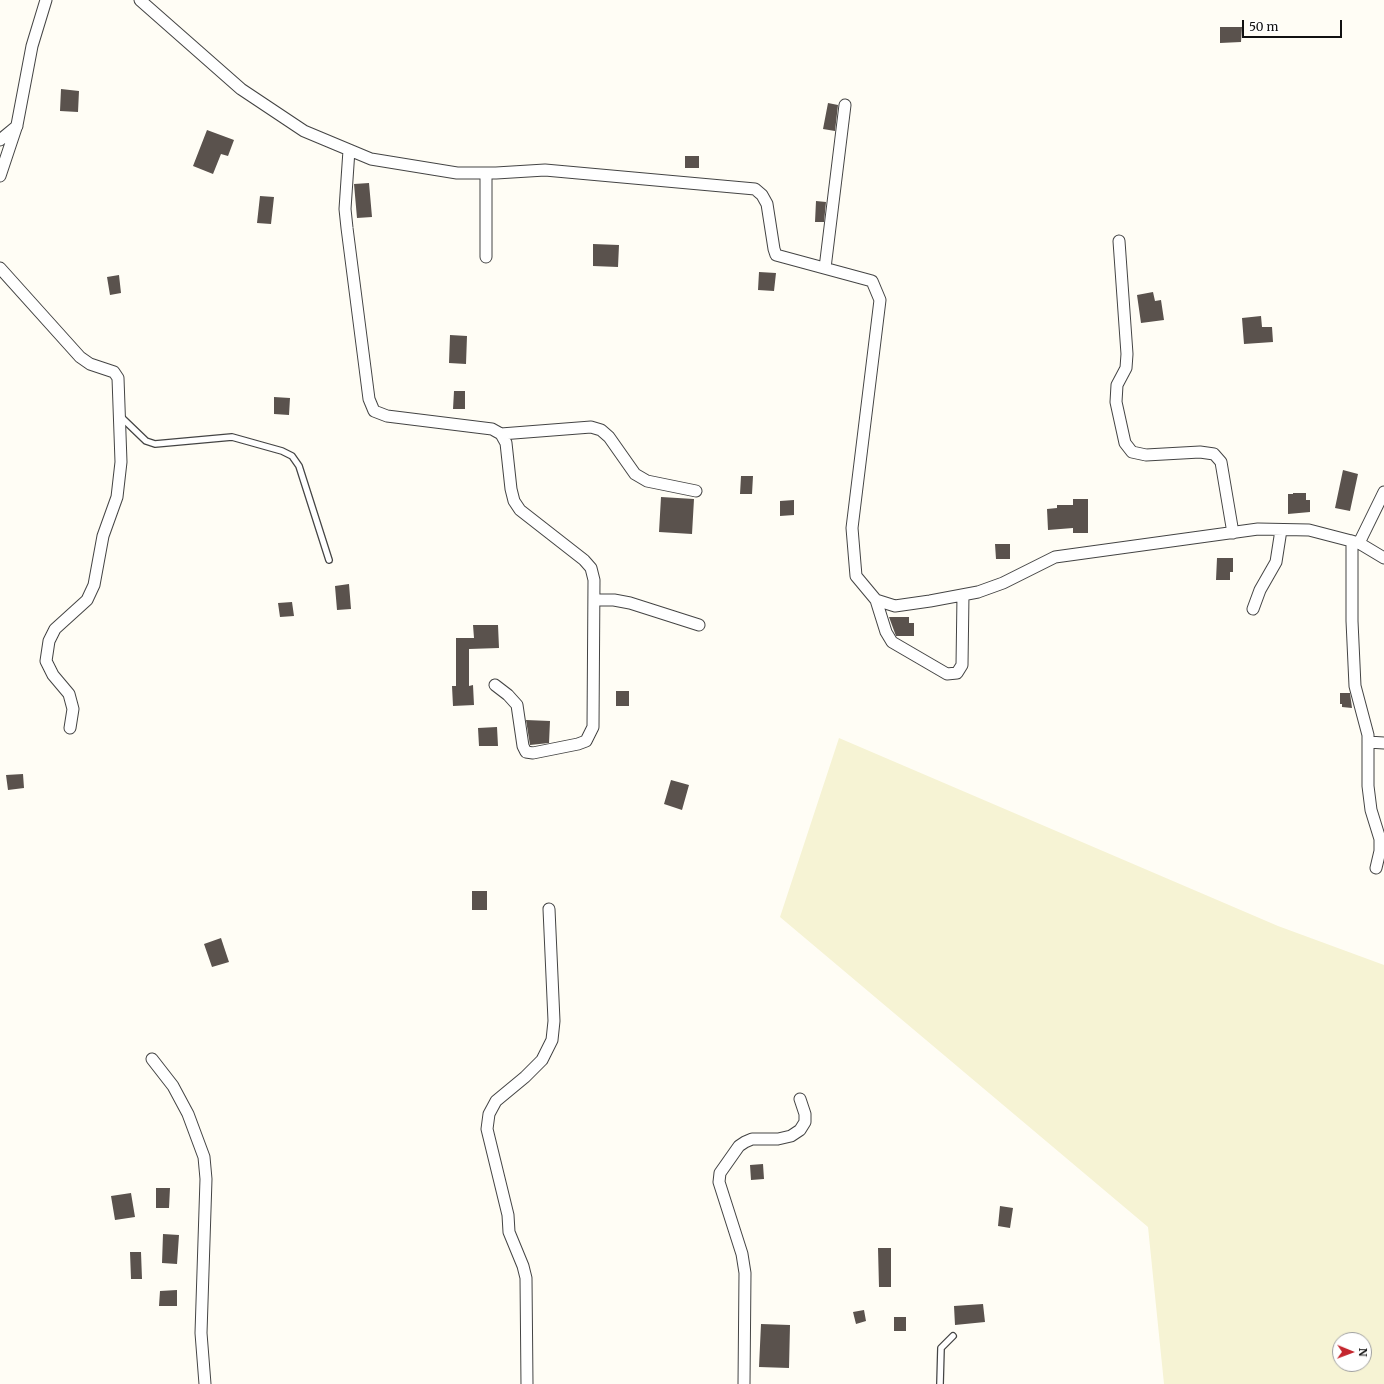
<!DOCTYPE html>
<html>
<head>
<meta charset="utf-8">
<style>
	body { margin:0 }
	#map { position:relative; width:1384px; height:1384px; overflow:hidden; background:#fffdf5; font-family:Merriweather,serif }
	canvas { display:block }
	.north { position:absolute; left:1332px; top:1332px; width:40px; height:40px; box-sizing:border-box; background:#fff; border:1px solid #a0a0a0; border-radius:50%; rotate:91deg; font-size:11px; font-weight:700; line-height:16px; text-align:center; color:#111 }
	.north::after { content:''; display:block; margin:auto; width:14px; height:18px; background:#c4262e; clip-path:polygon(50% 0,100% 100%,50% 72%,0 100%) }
	.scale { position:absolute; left:1242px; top:20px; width:100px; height:18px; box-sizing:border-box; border:2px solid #111; border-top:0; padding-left:5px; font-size:12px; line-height:14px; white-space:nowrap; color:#111; -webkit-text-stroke:3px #fff; paint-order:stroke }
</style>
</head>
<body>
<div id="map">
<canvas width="1384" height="1384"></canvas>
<div class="north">N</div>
<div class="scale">50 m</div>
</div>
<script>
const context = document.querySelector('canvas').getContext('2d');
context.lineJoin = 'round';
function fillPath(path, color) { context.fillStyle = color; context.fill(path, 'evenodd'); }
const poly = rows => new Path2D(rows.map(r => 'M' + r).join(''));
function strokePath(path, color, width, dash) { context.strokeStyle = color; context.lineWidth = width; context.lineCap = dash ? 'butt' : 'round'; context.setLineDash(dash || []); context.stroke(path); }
fillPath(poly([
	[839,738,1278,926,1384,965,1384,1384,1164,1384,1148,1227,780,917],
	[1340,1340,1364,1340,1364,1364,1340,1364]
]), '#f6f3d4');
fillPath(poly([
	[1220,27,1242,27,1241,42,1220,43],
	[61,89,79,91,78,112,60,111],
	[828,103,838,105,835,131,823,129],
	[207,130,234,140,228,156,221,154,213,174,193,166],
	[685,156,699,156,699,168,685,168],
	[369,183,372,217,357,218,354,184],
	[260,196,274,197,271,224,257,223],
	[816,201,826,202,824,222,815,222],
	[593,244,619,245,618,267,593,266],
	[759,272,776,273,774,291,758,290],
	[119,275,121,293,110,295,107,277],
	[1153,292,1155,301,1161,300,1164,320,1141,323,1137,295],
	[1261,316,1262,327,1272,327,1273,342,1244,344,1242,318],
	[450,335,467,336,466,364,449,363],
	[454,391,465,391,465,409,453,409],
	[274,397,290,398,289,415,274,414],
	[1343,470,1358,474,1350,511,1335,508],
	[741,476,753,476,752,494,740,494],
	[1293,493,1306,493,1306,500,1310,500,1310,512,1288,514,1288,494,1293,494],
	[661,497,694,499,692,534,659,532],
	[1073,499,1088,499,1088,533,1073,533,1073,528,1048,530,1047,509,1057,508,1057,505,1073,505],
	[794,500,794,515,780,516,780,501],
	[995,544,1010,544,1010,559,996,559],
	[1217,558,1233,558,1233,572,1230,572,1230,580,1216,580],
	[349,584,351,609,337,610,335,586],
	[292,602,294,616,280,617,278,603],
	[889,617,909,617,909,623,914,623,914,636,896,636],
	[473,625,498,625,499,648,469,649,469,686,473,685,474,705,453,706,452,686,456,686,456,638,474,638],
	[616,691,629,691,629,706,616,706],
	[1340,693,1350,693,1352,708,1342,707,1342,704,1340,704],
	[526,720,550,721,549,743,530,745],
	[497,727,498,746,479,746,478,728],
	[23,774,24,788,8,790,6,775],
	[671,780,689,785,682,810,664,804],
	[472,891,487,891,487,910,472,910],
	[221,938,229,962,212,967,204,944],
	[763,1164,764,1179,751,1180,750,1165],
	[156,1188,170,1188,169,1208,156,1208],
	[131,1193,135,1217,115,1220,111,1196],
	[1000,1206,1013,1208,1010,1228,998,1226],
	[163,1234,179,1235,177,1264,162,1263],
	[878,1248,891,1248,891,1287,879,1287],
	[130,1252,141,1252,142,1279,131,1279],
	[177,1290,177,1306,159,1306,160,1291],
	[983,1304,985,1322,955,1325,954,1306],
	[864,1310,866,1321,856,1324,853,1312],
	[894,1317,906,1317,906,1331,894,1331],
	[761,1324,790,1325,789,1368,759,1367]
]), '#5a524d');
const lane = poly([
	[120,416,146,441,155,444,232,437,282,451,292,456,299,466,329,560],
	[940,1384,941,1348,953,1336]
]);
const street = poly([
	[140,0,241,89,304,131,371,159,457,173,496,173,545,170,755,189,762,195,767,204,774,249,776,255,872,281,880,300,852,528,856,576,876,600,895,606,930,601,978,592,1003,583,1055,557,1258,529,1309,530,1359,543,1384,558],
	[0,140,17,126],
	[349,150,345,209,347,228,369,399,374,411,387,416,492,429,501,434,506,443,511,489,514,501,520,510,584,560,591,568,594,580,593,727,586,741,578,744,533,753,526,752,523,746,517,705,508,695,495,685],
	[486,173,486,257],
	[0,176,17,125,32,46,46,0],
	[1119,241,1127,354,1126,368,1117,385,1116,402,1125,443,1132,452,1146,455,1200,452,1214,454,1221,462,1233,533],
	[0,268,80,357,90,364,114,372,118,378,121,462,117,497,103,536,94,585,87,600,55,629,49,641,46,661,53,675,69,694,73,709,70,728],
	[825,268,845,105],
	[501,434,591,427,601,430,609,437,635,474,647,481,696,491],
	[1352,541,1352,621,1355,686,1368,735,1368,786,1371,810,1380,839,1380,851,1376,868],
	[1359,543,1384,492],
	[595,600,614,600,630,603,699,625],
	[876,600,886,632,892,642,947,674,957,673,962,665,963,595],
	[1253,609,1260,590,1276,562,1281,530],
	[1368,742,1384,743],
	[152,1059,173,1086,188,1114,204,1157,206,1179,201,1333,205,1384],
	[527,1384,526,1278,523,1266,509,1232,508,1215,487,1129,489,1114,496,1101,525,1077,542,1060,552,1040,554,1021,549,909],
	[744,1384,745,1273,742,1254,719,1182,720,1173,739,1146,745,1142,752,1139,778,1139,791,1136,800,1130,805,1122,805,1114,800,1099]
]);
strokePath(lane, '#444', 8);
strokePath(street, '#444', 13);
strokePath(lane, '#fff', 5.5);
strokePath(street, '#fff', 11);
</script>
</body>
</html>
